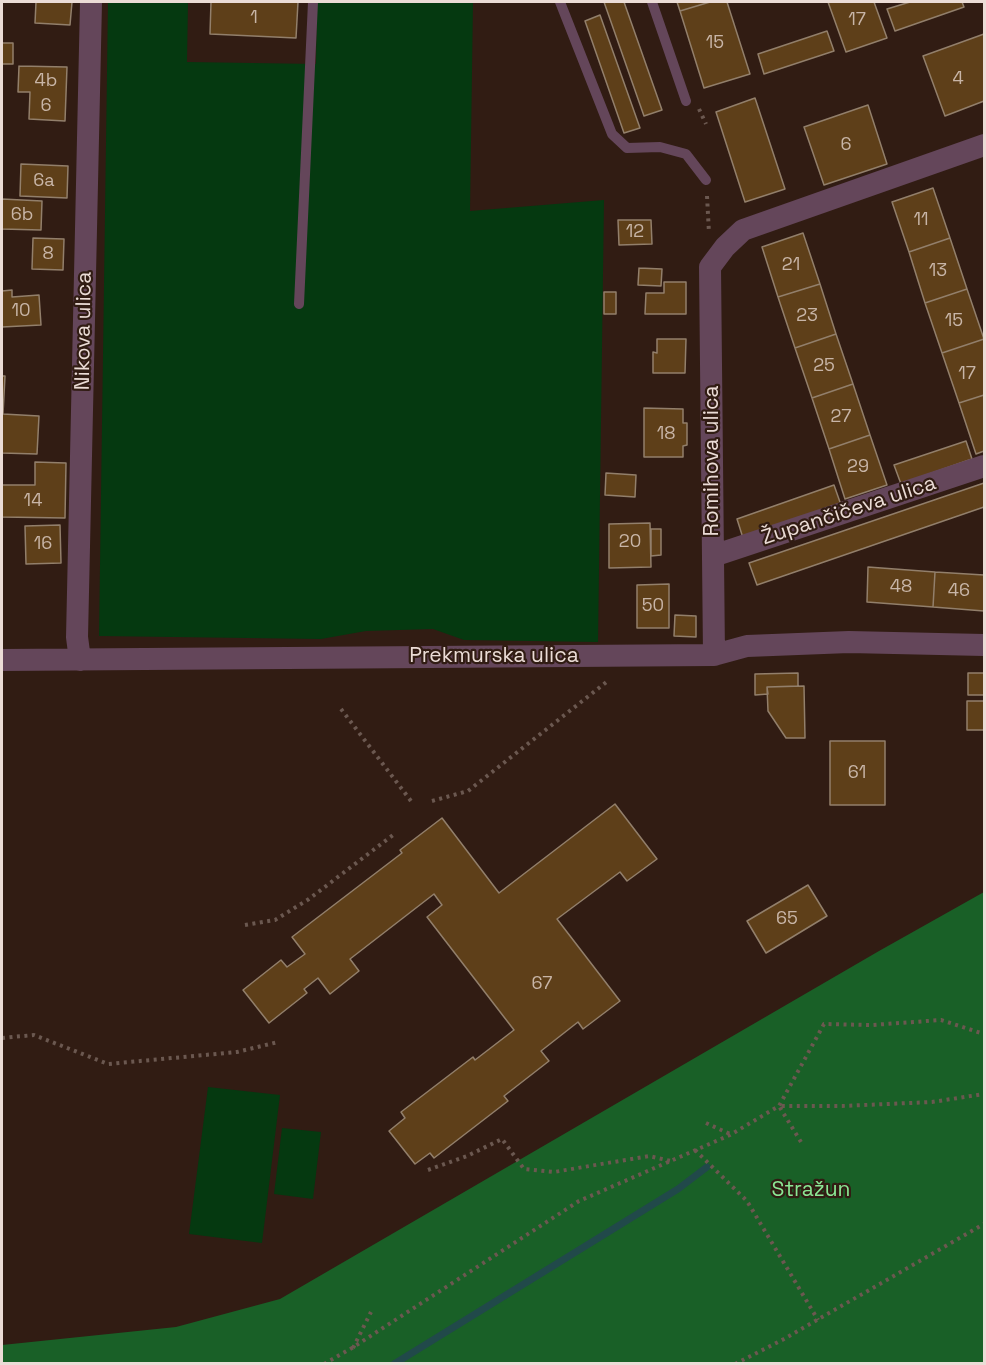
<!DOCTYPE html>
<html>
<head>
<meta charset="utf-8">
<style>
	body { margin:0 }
	#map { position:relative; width:986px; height:1365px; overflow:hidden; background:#311c13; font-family:"Space Grotesk",sans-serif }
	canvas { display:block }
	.frame { position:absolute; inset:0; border:3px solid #ebdcd6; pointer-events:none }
</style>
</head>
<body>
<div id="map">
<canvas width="986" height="1365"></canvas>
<div class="frame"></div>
</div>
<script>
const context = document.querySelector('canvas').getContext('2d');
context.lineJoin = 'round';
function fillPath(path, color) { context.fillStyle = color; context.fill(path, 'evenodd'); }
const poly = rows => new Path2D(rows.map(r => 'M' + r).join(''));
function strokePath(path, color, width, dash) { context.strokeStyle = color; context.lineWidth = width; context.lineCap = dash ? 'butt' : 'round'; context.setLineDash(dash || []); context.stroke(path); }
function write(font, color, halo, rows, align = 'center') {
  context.font = font + ' "Space Grotesk",sans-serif'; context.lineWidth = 4.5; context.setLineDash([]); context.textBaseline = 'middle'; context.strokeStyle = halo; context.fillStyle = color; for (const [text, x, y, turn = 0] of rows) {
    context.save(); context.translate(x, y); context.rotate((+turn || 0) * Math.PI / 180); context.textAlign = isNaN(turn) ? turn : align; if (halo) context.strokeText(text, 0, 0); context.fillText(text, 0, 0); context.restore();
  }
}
fillPath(poly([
	[108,2,188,2,187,62,316,64,317,2,473,2,470,211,604,200,598,642,464,640,433,629,366,631,321,639,99,636],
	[208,1087,280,1095,262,1243,189,1234],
	[282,1128,321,1132,313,1199,274,1194]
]), '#053910');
fillPath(poly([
	[984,892,984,1363,2,1363,2,1345,176,1327,280,1299,879,951]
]), '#196027');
strokePath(poly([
	[394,1364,678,1189,707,1167]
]), '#21494a', 7);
const building = poly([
	[36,2,72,2,70,25,35,23,36,2],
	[211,2,298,2,296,38,210,34,211,2],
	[604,2,624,2,662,110,644,116,604,2],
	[677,2,710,2,680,11,677,2],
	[710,2,727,2,750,74,704,88,680,11,710,2],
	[828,2,874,2,887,38,846,52,828,2],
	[910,2,962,2,964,7,895,31,887,9,910,2],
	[600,15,640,128,624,133,585,21,600,15],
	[827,31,834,51,764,74,758,54,827,31],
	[984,34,984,101,945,116,923,56,984,34],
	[2,43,13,43,13,64,2,64,2,43],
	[19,66,67,67,65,121,29,119,30,92,18,92,19,66],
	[755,98,785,189,745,202,716,112,755,98],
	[868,105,887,164,824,185,804,127,868,105],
	[21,164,68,166,67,198,20,196,21,164],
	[933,188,950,238,909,252,892,202,933,188],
	[2,199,42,201,41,230,2,229,2,199],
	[618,220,651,220,652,244,619,245,618,220],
	[803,233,820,284,778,297,762,247,803,233],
	[33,238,64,239,63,270,32,269,33,238],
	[950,238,967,289,925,303,909,252,950,238],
	[639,268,662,269,661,286,638,285,639,268],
	[664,282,686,282,686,314,645,314,646,293,664,293,664,282],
	[820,284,836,334,795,348,778,297,820,284],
	[967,289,984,339,942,353,925,303,967,289],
	[12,290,12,297,39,295,41,325,2,327,2,291,12,290],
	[604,292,616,292,616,314,604,314,604,292],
	[836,334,853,384,812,398,795,348,836,334],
	[657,339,686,339,685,373,653,373,653,352,657,353,657,339],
	[984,339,984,395,959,403,942,353,984,339],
	[2,376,5,376,3,414,39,416,37,454,2,453,2,376],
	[853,384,870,435,829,449,812,398,853,384],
	[984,395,984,451,976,454,959,403,984,395],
	[644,408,683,409,683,423,687,423,687,445,683,446,683,457,644,457,644,408],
	[870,435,887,485,845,499,829,449,870,435],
	[966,441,972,459,901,484,894,465,966,441],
	[35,462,66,463,65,518,2,517,2,485,35,485,35,462],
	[606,473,636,475,635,497,605,495,606,473],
	[984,483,984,507,757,585,749,563,984,483],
	[834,485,841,505,743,538,737,519,834,485],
	[650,523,651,567,609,568,609,524,650,523],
	[60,525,61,563,26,564,25,526,60,525],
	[651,529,661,529,661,555,651,556,651,529],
	[868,567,935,572,933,607,867,602,868,567],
	[935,572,984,575,984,611,933,607,935,572],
	[669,584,669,628,637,628,637,585,669,584],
	[675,615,696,616,696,637,674,636,675,615],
	[798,673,798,686,767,687,768,694,755,695,755,674,798,673],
	[968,673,984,673,984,695,968,695,968,673],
	[804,686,805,738,786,738,768,711,767,687,804,686],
	[967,701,984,701,984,730,967,730,967,701],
	[830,741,885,741,885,805,830,805,830,741],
	[615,804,657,859,627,881,620,872,557,919,620,1001,583,1029,578,1022,541,1051,549,1061,504,1096,508,1101,434,1158,430,1153,415,1164,389,1131,405,1118,401,1112,473,1057,475,1060,514,1030,427,917,442,905,434,894,350,959,359,971,330,994,318,978,304,989,307,993,269,1023,243,990,281,960,287,967,305,954,292,937,402,853,400,850,442,818,499,893,615,804],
	[808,885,827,916,766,953,747,921,808,885]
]);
fillPath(building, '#5e3f19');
strokePath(building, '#927f6b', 1.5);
strokePath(poly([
	[699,109,706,124],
	[707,196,709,233],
	[341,709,411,801],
	[432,801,468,791,609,680],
	[245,925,275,920,309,899,393,835],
	[2,1038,34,1035,108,1064,237,1052,278,1042],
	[706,1123,730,1134],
	[801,1142,779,1106,842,1106,932,1102,984,1094],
	[695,1150,747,1201,818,1320],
	[428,1170,467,1156,502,1139,524,1169,554,1172,649,1156,671,1161],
	[353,1348,371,1312],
	[324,1364,352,1348,579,1201,730,1135,779,1106,824,1024,872,1025,941,1020,984,1034],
	[735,1364,784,1339,984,1224]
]), '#6b5850', 4, [3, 4.5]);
strokePath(poly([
	[560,2,612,134,627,148,660,147,686,154,706,180],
	[652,2,686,101],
	[299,304,313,2]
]), '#64465a', 10);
strokePath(poly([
	[713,556,984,466],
	[714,655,710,267,725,247,743,230,984,145],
	[2,660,714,655,747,646,849,642,984,645],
	[80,660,77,637,91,2]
]), '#64465a', 22);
write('18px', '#c8b5a7', null, [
	["1",254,18],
	["17",857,20],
	["15",715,43],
	["4",958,79],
	["4b",46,81],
	["6",46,106],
	["6",846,145],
	["6a",44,181],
	["6b",22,215],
	["11",921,220],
	["12",635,232],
	["8",48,254],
	["21",791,265],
	["13",938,271],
	["10",21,311],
	["23",807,316],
	["15",954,321],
	["25",824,366],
	["17",967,374],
	["27",841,417],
	["18",666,434],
	["29",858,467],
	["14",33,501],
	["20",630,542],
	["16",43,544],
	["48",901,587],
	["46",959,591],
	["50",653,606],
	["61",857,773],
	["65",787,919],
	["67",542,984]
]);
write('21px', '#ebdcd6', '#311c13', [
	["Nikova ulica",84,331,-89],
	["Romihova ulica",712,461,-90],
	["Župančičeva ulica",849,511,-18],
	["Prekmurska ulica",494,656]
]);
write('21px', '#8be794', '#311c13', [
	["Stražun",811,1190]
]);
</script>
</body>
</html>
